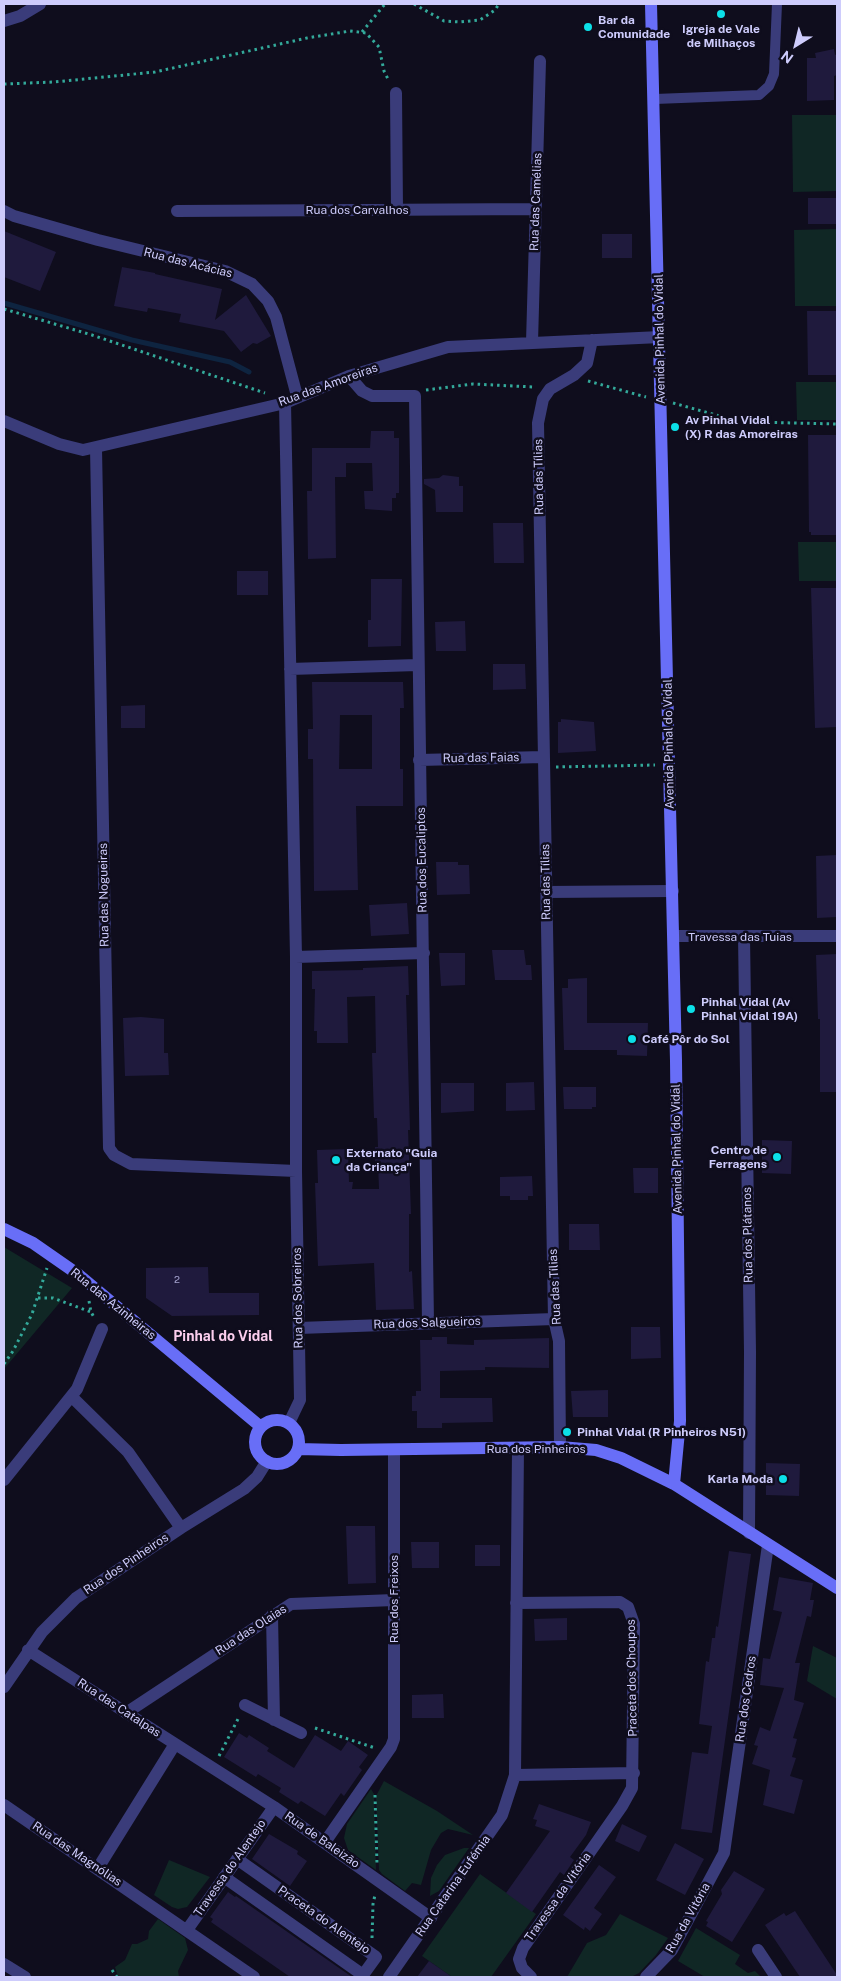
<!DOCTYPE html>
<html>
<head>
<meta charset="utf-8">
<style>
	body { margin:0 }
	#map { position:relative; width:841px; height:1981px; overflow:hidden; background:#0f0d1d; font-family:"Public Sans",sans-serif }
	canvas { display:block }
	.frame { position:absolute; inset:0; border:5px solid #ceccfc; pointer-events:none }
	.north { position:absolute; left:771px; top:20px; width:50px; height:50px; -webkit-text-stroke:4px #0f0d1d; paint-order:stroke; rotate:216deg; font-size:14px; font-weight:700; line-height:20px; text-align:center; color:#ceccfc }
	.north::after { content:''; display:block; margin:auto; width:18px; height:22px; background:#ceccfc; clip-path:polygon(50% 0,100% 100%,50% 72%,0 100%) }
</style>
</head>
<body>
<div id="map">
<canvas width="841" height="1981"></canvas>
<div class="frame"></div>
<div class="north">N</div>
</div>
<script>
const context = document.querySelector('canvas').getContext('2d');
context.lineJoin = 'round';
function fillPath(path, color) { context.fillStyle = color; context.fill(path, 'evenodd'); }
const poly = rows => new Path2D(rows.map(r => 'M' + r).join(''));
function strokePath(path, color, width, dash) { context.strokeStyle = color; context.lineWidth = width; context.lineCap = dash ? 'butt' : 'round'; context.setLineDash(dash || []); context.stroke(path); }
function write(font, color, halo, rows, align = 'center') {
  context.font = font + ' "Public Sans",sans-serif'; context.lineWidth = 5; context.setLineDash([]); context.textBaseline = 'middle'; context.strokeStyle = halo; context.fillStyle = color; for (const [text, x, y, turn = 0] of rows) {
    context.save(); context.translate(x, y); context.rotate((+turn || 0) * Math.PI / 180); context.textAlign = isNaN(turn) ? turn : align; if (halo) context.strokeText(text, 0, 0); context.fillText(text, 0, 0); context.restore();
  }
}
fillPath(poly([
	[792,115,837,115,837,191,793,192],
	[837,229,837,306,795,306,794,230],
	[796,382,837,382,837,420,797,420],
	[798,542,837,542,837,581,799,581],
	[4,1247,72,1288,4,1369],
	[813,1646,837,1658,837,1699,807,1681],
	[384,1781,437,1811,473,1835,448,1829,441,1833,431,1850,421,1885,412,1883,405,1891,382,1874,379,1870,376,1796],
	[371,1789,374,1794,376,1870,348,1850,344,1838,347,1824],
	[464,1848,469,1848,439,1891,430,1896,431,1878,437,1865,445,1855],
	[169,1860,210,1877,187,1907,178,1909,172,1907,154,1895],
	[480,1874,536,1914,491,1977,452,1977,422,1956],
	[620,1914,668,1938,656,1955,639,1973,631,1977,567,1977,587,1943,606,1935],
	[158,1919,185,1938,188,1950,178,1971,179,1977,118,1977,115,1967,125,1960,132,1944,137,1944,148,1939,149,1931],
	[696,1928,740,1955,735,1964,748,1973,755,1971,761,1977,705,1977,678,1961]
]), '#102725');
strokePath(poly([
	[4,303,132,340,230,362,249,372]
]), '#0e2440', 5);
fillPath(poly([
	[834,49,835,55,837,54,837,75,834,76,834,100,807,101,807,58,816,58,815,53],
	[808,198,837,198,837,224,808,224],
	[4,231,56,252,40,291,4,277],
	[602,234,632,234,632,258,602,258],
	[122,267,155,273,155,274,222,289,215,320,246,295,271,336,257,344,253,343,241,352,224,331,179,322,181,314,148,308,147,312,114,306],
	[807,311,837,311,837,375,808,375],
	[371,431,394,431,394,438,399,438,399,493,396,493,396,498,392,498,392,511,365,509,364,491,373,491,372,463,346,463,346,477,335,477,336,558,308,559,307,491,312,491,312,448,370,448],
	[808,435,837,435,837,535,811,535,811,532,809,532],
	[443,475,459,477,459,486,463,486,463,512,436,512,435,490,424,484,424,479,439,478],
	[493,523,523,523,524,563,494,563],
	[237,571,268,571,268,595,237,595],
	[371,579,402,579,401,646,368,647,368,620,371,620],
	[811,588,837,588,837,727,815,728],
	[465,621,466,651,436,651,435,622],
	[493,664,525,664,526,689,493,690],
	[312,682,403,682,404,708,400,708,400,769,403,769,403,806,356,806,358,890,314,891,313,759,308,759,308,729,313,729],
	[340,715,372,715,372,769,339,769],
	[145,705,145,728,121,728,121,706],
	[561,719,594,722,596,751,558,753,558,722,561,722],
	[837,855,837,917,817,918,816,856],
	[436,862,458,862,458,865,469,865,470,894,437,895],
	[407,903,409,934,371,936,369,905],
	[492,950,524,950,526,965,531,965,532,980,495,980],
	[439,953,465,953,465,985,441,986],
	[837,954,837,1092,820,1092,820,1019,818,1019,816,955],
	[408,966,409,995,406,995,410,1130,408,1130,411,1214,409,1214,409,1272,412,1271,414,1309,376,1310,374,1263,318,1266,315,1183,318,1183,317,1150,348,1149,349,1182,353,1182,352,1189,379,1189,378,1162,375,1162,375,1147,378,1147,377,1118,374,1118,372,1053,376,1053,375,996,347,997,348,1043,317,1043,317,1031,314,1031,315,989,312,989,312,971,363,970,363,968],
	[587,978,587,1023,648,1023,647,1056,617,1055,617,1050,564,1050,562,988,568,988,568,979],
	[141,1017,164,1019,164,1053,168,1053,169,1075,125,1076,123,1018],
	[534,1082,535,1110,506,1111,506,1083],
	[441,1083,474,1083,474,1111,441,1113],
	[563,1087,596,1087,596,1107,592,1107,592,1109,564,1109],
	[762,1140,792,1141,791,1174,762,1173],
	[633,1168,658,1168,658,1193,634,1193],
	[532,1176,533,1196,528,1196,528,1200,510,1200,510,1196,500,1196,500,1177],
	[569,1224,599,1224,600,1250,569,1250],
	[208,1267,209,1293,259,1293,259,1315,172,1316,146,1298,146,1268],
	[631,1327,660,1327,661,1358,631,1359],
	[432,1337,447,1337,447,1344,474,1345,474,1340,549,1338,549,1368,485,1367,485,1370,440,1371,440,1398,492,1398,493,1422,442,1423,442,1428,417,1428,417,1411,412,1411,412,1396,416,1396,416,1391,421,1391,420,1340,432,1340],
	[608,1390,608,1417,573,1417,571,1391],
	[766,1463,800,1464,799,1496,766,1495],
	[346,1526,375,1526,376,1583,348,1584],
	[411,1542,439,1542,439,1568,412,1568],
	[475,1545,500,1545,500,1566,475,1566],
	[729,1551,751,1554,712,1833,681,1829,692,1752,708,1754,712,1726,699,1724,706,1661,709,1662,712,1638,715,1638,716,1626,718,1627],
	[779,1577,813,1583,810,1600,814,1600,811,1617,807,1616,795,1663,800,1663,794,1700,804,1703,793,1738,797,1739,792,1757,796,1758,790,1776,803,1780,794,1814,763,1805,770,1770,752,1764,758,1746,754,1745,760,1727,770,1731,784,1688,760,1685,763,1658,770,1659,782,1612,773,1610],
	[567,1618,567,1640,535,1641,534,1619],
	[443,1694,444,1718,412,1718,412,1695],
	[239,1733,247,1738,249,1735,269,1748,267,1751,294,1768,315,1735,341,1751,348,1741,368,1755,359,1767,362,1770,344,1796,341,1793,325,1816,301,1801,298,1804,279,1792,281,1788,258,1774,256,1777,224,1757],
	[539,1804,591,1822,586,1835,570,1857,574,1860,564,1875,560,1872,532,1912,506,1893,550,1831,535,1826,537,1820,533,1819],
	[622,1824,647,1836,639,1852,615,1841],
	[269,1834,298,1851,297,1854,307,1861,290,1886,252,1859],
	[675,1843,704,1859,685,1895,656,1880],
	[599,1865,616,1877,594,1908,602,1914,590,1931,585,1927,584,1930,563,1915],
	[734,1871,765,1889,732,1942,706,1926,708,1922,706,1921,722,1894,721,1890],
	[228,1892,235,1897,236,1896,352,1977,290,1977,211,1922,213,1919,210,1917],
	[795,1911,837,1975,837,1977,800,1977,765,1925,784,1913,786,1916],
	[429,1961,452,1977,417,1977]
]), '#1f1a3d');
strokePath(poly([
	[414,4,444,21,460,22,480,20,495,10,499,4],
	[362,32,385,4],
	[4,84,54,82,155,72,307,38,350,31,366,33,379,47,384,71,389,81],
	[4,309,92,335,265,393],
	[588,381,646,397],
	[426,390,473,384,534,387],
	[673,403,727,418,751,422,837,424],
	[556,767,655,765],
	[38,1298,53,1298,91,1312],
	[89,1301,91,1312,95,1319],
	[4,1364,13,1351,32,1314,47,1268],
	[315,1728,375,1748],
	[219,1756,239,1717],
	[375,1795,377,1864],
	[372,1938,373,1904,375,1895],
	[112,1970,117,1977]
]), '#33a99a', 3, [2.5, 4]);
strokePath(poly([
	[655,99,759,95,769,86,774,74,777,4]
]), '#3a3c7a', 10);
strokePath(poly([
	[4,21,20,16,40,4],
	[396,93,397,210],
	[4,211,14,216,98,240,225,271,252,284,268,301,276,317,297,396],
	[177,211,536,209],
	[532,342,540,61],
	[349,376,362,391,372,396,415,396,428,1323],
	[285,403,296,957,296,1171,300,1400,289,1423],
	[4,421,59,444,83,450,285,403,349,376,448,347,660,337],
	[96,448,109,1148,114,1155,131,1164,296,1171],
	[290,669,417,665],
	[419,760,543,757],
	[546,892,673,891],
	[674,936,837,936],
	[744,936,750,1352,749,1533],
	[296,957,424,953],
	[299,1328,554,1319],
	[72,1397,128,1452,181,1528],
	[560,1447,559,1341,554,1319,538,423,543,399,550,389,574,375,587,363,592,340],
	[4,1480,77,1389,102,1329],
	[516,1603,620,1602,628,1607,634,1624,632,1788,622,1806,523,1948,519,1959,522,1968,531,1977],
	[272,1615,274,1720],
	[28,1650,274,1807,431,1918],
	[4,1687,42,1632,76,1598,181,1528,244,1489,257,1477,267,1461],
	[245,1705,301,1733],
	[126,1713,291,1604,394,1600],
	[515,1775,634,1773],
	[4,1805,254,1977],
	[325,1842,391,1747,394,1739,394,1450],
	[98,1868,175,1744],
	[224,1877,363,1975,376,1957,237,1859],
	[187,1930,274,1807],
	[758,1950,776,1977],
	[4,1964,25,1977],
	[389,1977,502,1815,515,1775,518,1448],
	[646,1977,672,1950,724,1853,768,1545]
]), '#3a3c7a', 12);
strokePath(poly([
	[651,4,676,1061,680,1421,674,1484],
	[4,1229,33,1243,79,1275,261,1427],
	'255 1442a22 22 0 1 1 44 0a22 22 0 1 1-44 0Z',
	[298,1449,341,1450,560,1447,596,1450,621,1458,674,1484,837,1588]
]), '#686ef7', 12);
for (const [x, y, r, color] of [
	[721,14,5,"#0ce0e8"],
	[588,27,5,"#0ce0e8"],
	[675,427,5,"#0ce0e8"],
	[691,1009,5,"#0ce0e8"],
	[632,1039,5,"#0ce0e8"],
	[777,1157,5,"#0ce0e8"],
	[336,1160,5,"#0ce0e8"],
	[567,1432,5,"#0ce0e8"],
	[783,1479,5,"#0ce0e8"]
]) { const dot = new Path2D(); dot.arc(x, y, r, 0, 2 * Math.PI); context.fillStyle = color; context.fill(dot); strokePath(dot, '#0f0d1d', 2); }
write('10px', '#a2a0cc', null, [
	["2",177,1280]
]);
write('bold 12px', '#ceccfc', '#0f0d1d', [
	["Bar da",598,20],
	["Comunidade",598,34],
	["Igreja de Vale",721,29,"center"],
	["de Milhaços",721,43,"center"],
	["Av Pinhal Vidal",685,420],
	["(X) R das Amoreiras",685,434],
	["Pinhal Vidal (Av",701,1002],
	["Pinhal Vidal 19A)",701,1016],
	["Café Pôr do Sol",642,1039],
	["Centro de",767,1150,"right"],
	["Ferragens",767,1164,"right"],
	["Externato \"Guia",346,1153],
	["da Criança\"",346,1167],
	["Pinhal Vidal (R Pinheiros N51)",577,1432],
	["Karla Moda",773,1479,"right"]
], 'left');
write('12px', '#ceccfc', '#0f0d1d', [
	["Rua das Camélias",536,202,-88],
	["Rua dos Carvalhos",357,210],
	["Rua das Acácias",188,263,14],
	["Avenida Pinhal do Vidal",660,339,-91],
	["Rua das Amoreiras",328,385,-20],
	["Rua das Tílias",539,477,-91],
	["Avenida Pinhal do Vidal",669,744,-91],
	["Rua das Faias",481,758,-1],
	["Rua dos Eucaliptos",422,860,-91],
	["Rua das Tílias",546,882,-91],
	["Rua das Nogueiras",104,895,-91],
	["Travessa das Tuias",740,937],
	["Avenida Pinhal do Vidal",677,1149,-91],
	["Rua dos Plátanos",748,1235,-91],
	["Rua das Tílias",555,1287,-93],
	["Rua dos Sobreiros",298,1298,-91],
	["Rua das Azinheiras",113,1304,39],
	["Rua dos Salgueiros",427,1323,-2],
	["Rua dos Pinheiros",536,1449],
	["Rua dos Pinheiros",126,1564,-34],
	["Rua dos Freixos",394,1599,-90],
	["Rua das Olaias",251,1630,-33],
	["Praceta dos Choupos",632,1678,-91],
	["Rua dos Cedros",746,1699,-82],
	["Rua das Catalpas",119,1708,33],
	["Rua de Baleizão",322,1840,35],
	["Rua das Magnólias",77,1854,34],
	["Travessa do Alentejo",230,1868,-55],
	["Rua Catarina Eufémia",453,1886,-55],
	["Travessa da Vitória",558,1897,-55],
	["Rua da Vitória",688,1918,-61],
	["Praceta do Alentejo",324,1920,35]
]);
write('bold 14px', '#fcceee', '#0f0d1d', [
	["Pinhal do Vidal",223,1337]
]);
</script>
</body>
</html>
